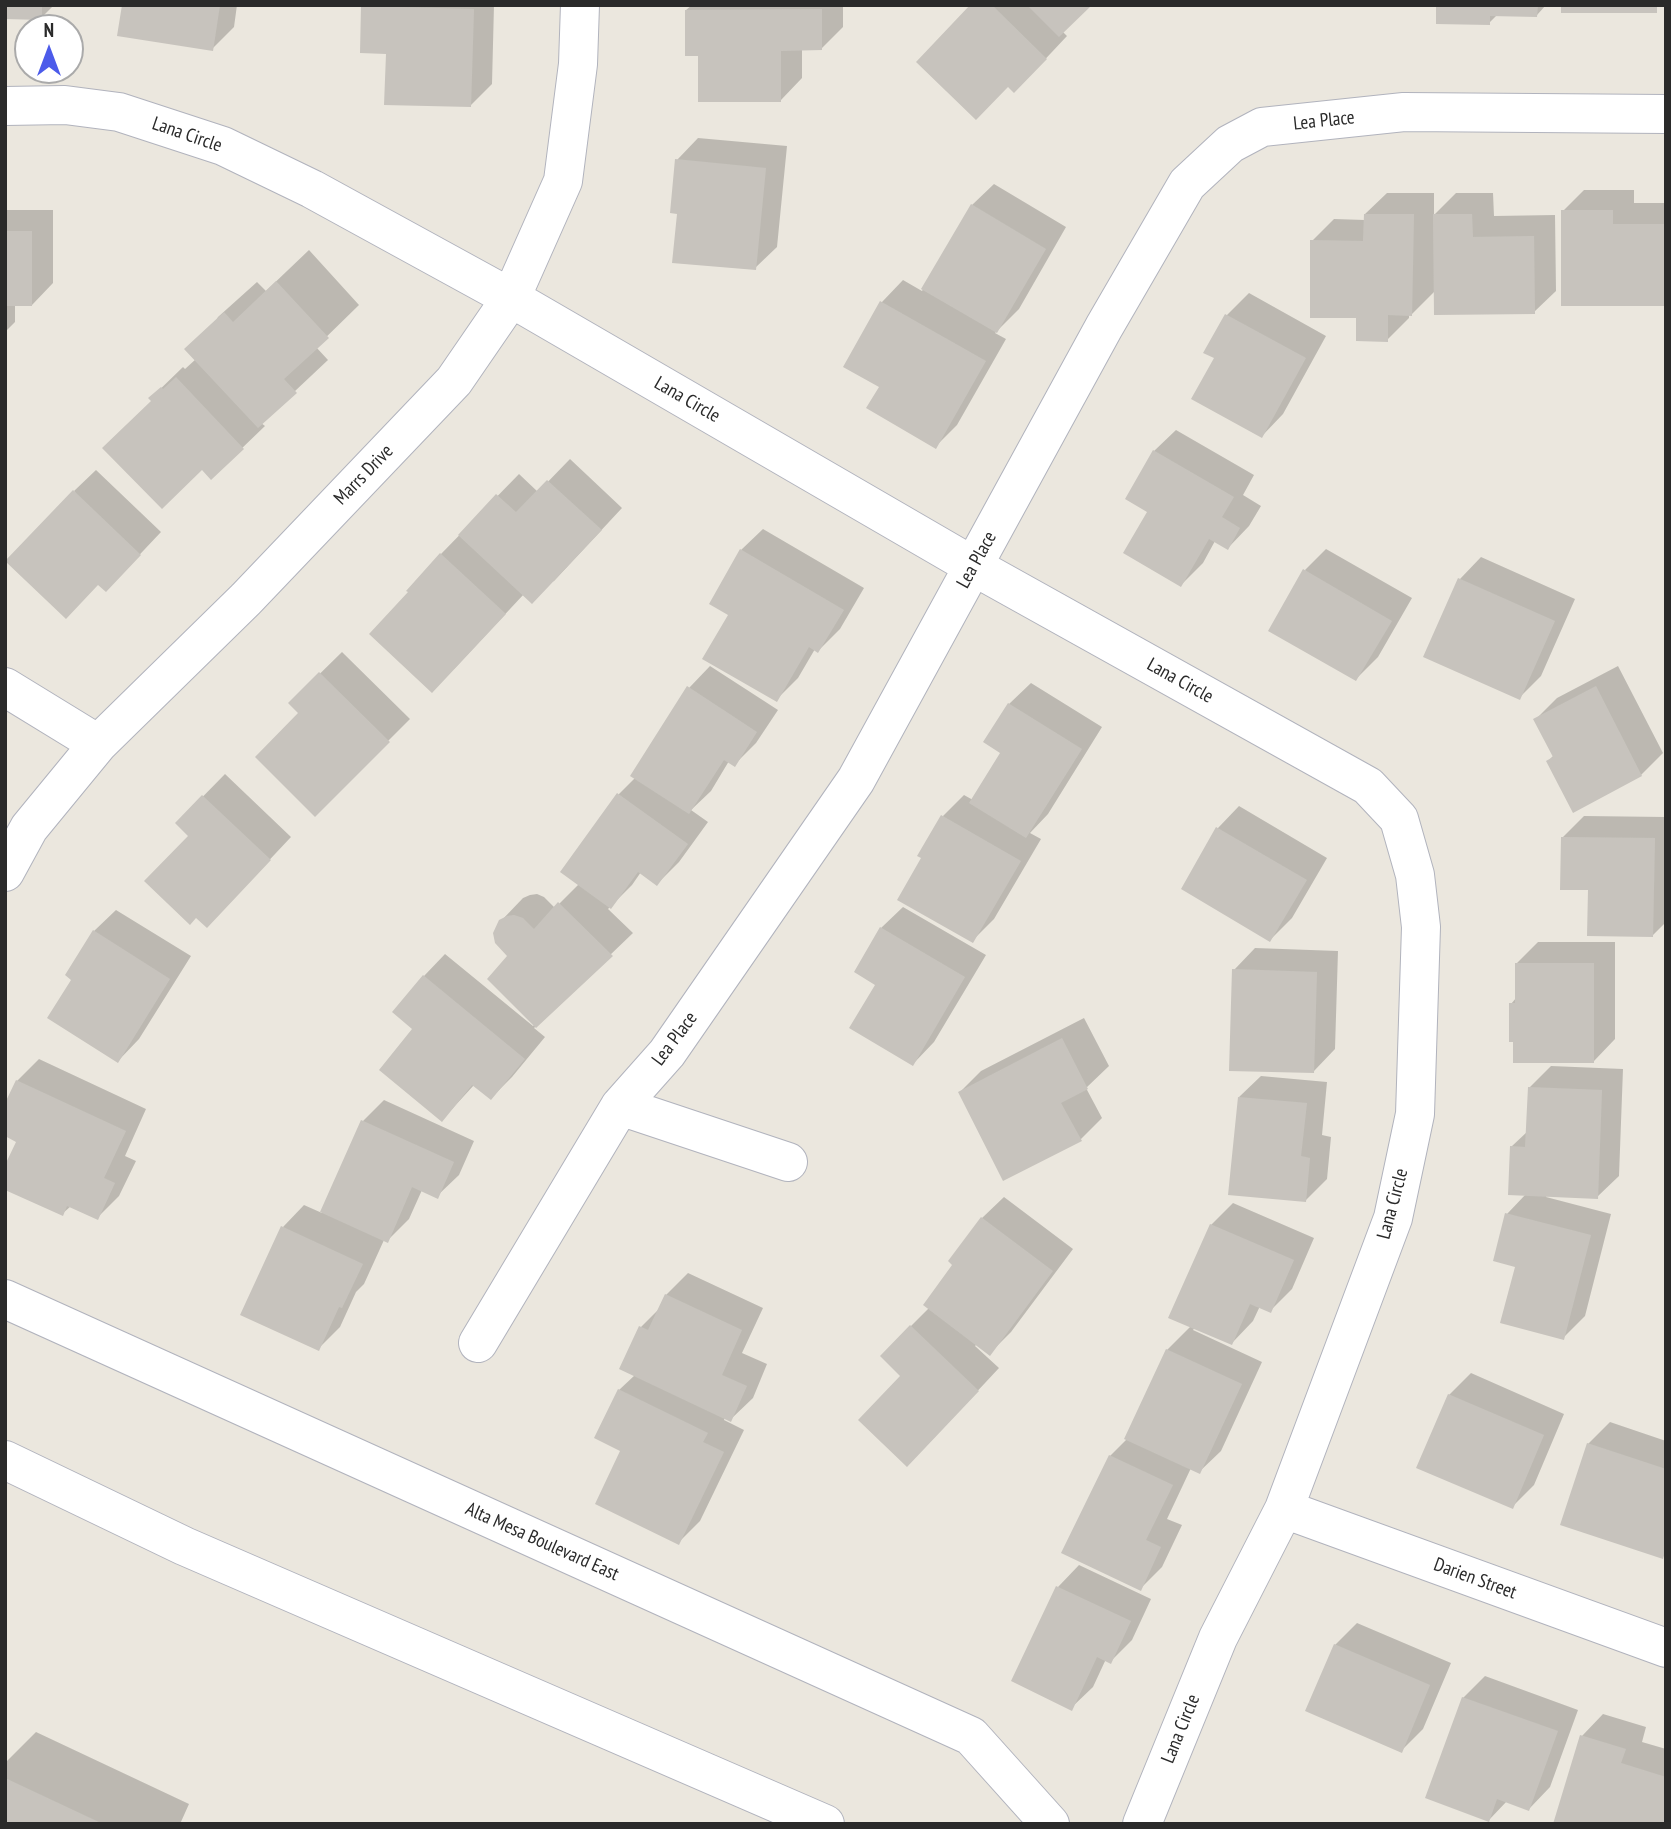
<!DOCTYPE html>
<html>
<head>
<meta charset="utf-8">
<style>
	body { margin:0 }
	#map { position:relative; width:1671px; height:1829px; overflow:hidden; background:#ebe7de; font-family:"PT Sans Narrow",sans-serif }
	canvas { display:block }
	.frame { position:absolute; inset:0; border:7px solid #2a2a2a; pointer-events:none }
	.north { position:absolute; left:14px; top:14px; width:70px; height:70px; box-sizing:border-box; background:#fff; border:2px solid #aaa; border-radius:50%; rotate:0deg; font-size:19px; font-weight:700; line-height:28px; text-align:center; color:#2a2a2a }
	.north::after { content:''; display:block; margin:auto; width:24px; height:32px; background:#4c5bea; clip-path:polygon(50% 0,100% 100%,50% 72%,0 100%) }
</style>
</head>
<body>
<div id="map">
<canvas width="1671" height="1829"></canvas>
<div class="frame"></div>
<div class="north">N</div>
</div>
<script>
const context = document.querySelector('canvas').getContext('2d');
context.lineJoin = 'round';
function fillPath(path, color) { context.fillStyle = color; context.fill(path, 'evenodd'); }
const poly = rows => new Path2D(rows.map(r => 'M' + r).join(''));
function strokePath(path, color, width, dash) { context.strokeStyle = color; context.lineWidth = width; context.lineCap = dash ? 'butt' : 'round'; context.setLineDash(dash || []); context.stroke(path); }
function write(font, color, halo, rows, align = 'center') {
  context.font = font + ' "PT Sans Narrow",sans-serif'; context.lineWidth = 7; context.setLineDash([]); context.textBaseline = 'middle'; context.strokeStyle = halo; context.fillStyle = color; for (const [text, x, y, turn = 0] of rows) {
    context.save(); context.translate(x, y); context.rotate((+turn || 0) * Math.PI / 180); context.textAlign = isNaN(turn) ? turn : align; if (halo) context.strokeText(text, 0, 0); context.fillText(text, 0, 0); context.restore();
  }
}
fillPath(poly([
	[5,5,54,5,41,18],
	[123,5,237,5,234,27,212,49],
	[364,5,494,5,492,84,471,105,387,52,363,7],
	[692,5,843,5,843,27,821,49,802,49,802,78,781,100,699,54,686,10],
	[972,5,1089,5,1062,31,1067,36,1036,69,1008,85],
	[1437,5,1546,5,1537,15,1498,14,1489,23],
	[698,138,787,146,777,247,755,268,679,212,677,160],
	[994,184,1066,227,1019,309,995,333,1006,339,957,425,935,447,881,386,845,366,882,302,903,280,922,291,972,205],
	[1584,190,1634,190,1634,203,1666,203,1666,302,1664,304,1563,211],
	[1387,193,1434,193,1434,215,1456,193,1493,193,1494,216,1555,215,1556,291,1534,312,1436,290,1412,314,1409,314,1409,318,1387,340,1358,316,1312,241,1334,219,1365,220,1365,214],
	[5,210,53,210,53,283,32,305,15,305,15,322,5,332],
	[309,250,359,305,316,347,328,360,261,423,265,426,211,478,151,398,183,367,185,369,196,359,218,317,257,282,266,291],
	[1249,293,1326,336,1283,414,1262,436,1216,358,1227,315],
	[1176,430,1254,475,1243,495,1261,506,1249,526,1228,548,1215,541,1203,563,1181,585,1149,511,1154,451],
	[570,459,622,508,554,581,524,594,454,669,441,554,519,474,538,492],
	[96,470,161,532,127,568,74,491],
	[763,529,864,588,840,629,818,651,815,649,798,678,776,700,730,615,741,550],
	[1326,549,1412,598,1378,657,1356,679,1305,570],
	[1481,557,1575,599,1541,676,1520,697,1426,656,1460,579],
	[342,652,410,719,315,814,301,713,290,703],
	[710,666,778,710,756,743,734,765,729,761,711,791,691,810,708,822,679,862,657,884,641,872,632,885,608,909,633,933,534,1028,545,1037,512,1077,491,1098,474,1085,442,1120,415,1029,424,976,445,954,533,1026,535,1024,509,956,501,921,523,898,530,895,537,894,544,897,555,908,579,884,619,794,635,778,689,688],
	[1618,666,1663,753,1641,775,1574,811,1548,761,1554,755,1535,720,1557,698],
	[1031,683,1102,727,1048,814,1030,833,1041,839,994,919,972,941,943,816,964,795,973,800,1003,753,1009,704],
	[225,774,291,837,228,904,190,836,177,823],
	[1239,806,1327,858,1292,918,1270,940,1183,888,1218,828],
	[1584,816,1666,817,1666,922,1653,935,1590,888,1563,837],
	[903,907,986,955,934,1042,913,1064,878,984,881,928],
	[116,910,191,956,139,1039,118,1061,74,980,94,931],
	[1538,942,1615,942,1615,1039,1594,1061,1511,1004,1516,998,1516,964],
	[1255,948,1338,951,1335,1049,1314,1071,1234,970],
	[1084,1018,1109,1066,1086,1088,1102,1118,1080,1140,960,1092,981,1071],
	[39,1059,146,1109,125,1156,136,1161,119,1196,97,1218,71,1206,62,1214,18,1141,17,1081],
	[1551,1066,1623,1069,1619,1176,1597,1197,1547,1195,1546,1197,1611,1214,1585,1316,1563,1338,1517,1266,1507,1214,1526,1194,1511,1147,1528,1131,1529,1088],
	[1261,1076,1327,1082,1322,1135,1331,1137,1327,1179,1305,1201,1239,1097],
	[384,1100,474,1141,459,1175,437,1196,422,1190,409,1219,387,1241,384,1240,364,1284,356,1292,340,1327,318,1349,283,1227,304,1205,322,1213,363,1121],
	[1004,1197,1073,1249,1011,1332,990,1353,977,1344,975,1346,999,1368,929,1443,902,1376,911,1326,929,1308,982,1218],
	[1233,1203,1314,1238,1292,1289,1270,1311,1260,1306,1253,1321,1232,1343,1195,1327,1193,1330,1262,1362,1221,1451,1199,1472,1191,1468,1167,1519,1182,1525,1162,1567,1140,1589,1064,1553,1110,1456,1127,1439,1167,1350,1191,1326,1211,1225],
	[688,1273,763,1308,742,1353,767,1364,753,1398,731,1419,725,1417,724,1420,744,1430,700,1521,678,1543,623,1450,619,1390,635,1375,641,1327,660,1308,666,1295],
	[1471,1373,1564,1414,1534,1485,1512,1507,1449,1395],
	[1610,1422,1666,1441,1666,1553,1662,1557,1588,1444],
	[1079,1565,1151,1599,1132,1640,1110,1662,1106,1659,1093,1687,1071,1708,1013,1681,1058,1587],
	[1357,1623,1451,1663,1423,1729,1401,1751,1335,1645],
	[1485,1676,1578,1710,1550,1787,1529,1809,1507,1801,1489,1820,1463,1698],
	[1603,1714,1646,1727,1642,1742,1666,1749,1666,1824,1555,1824,1582,1736],
	[36,1732,189,1804,180,1824,5,1824,5,1763]
]), '#0003');
fillPath(poly([
	[5,5,42,5,42,20,5,19],
	[122,5,220,5,213,51,117,36],
	[970,5,992,5,1047,59,1014,93,1008,87,976,120,916,62],
	[1027,5,1092,5,1059,37],
	[1436,5,1538,5,1537,17,1490,16,1490,25,1436,24],
	[1561,5,1657,5,1657,13,1561,13],
	[361,6,474,9,471,107,384,105,386,54,360,53],
	[822,9,822,50,781,51,781,102,698,102,698,56,685,56,685,10],
	[675,159,766,168,756,270,672,263,677,214,670,213],
	[971,204,1046,249,997,333,921,289],
	[1561,210,1613,210,1613,224,1665,224,1665,306,1561,306],
	[1364,214,1414,214,1412,316,1388,315,1388,342,1356,341,1356,318,1310,318,1310,240,1363,241],
	[1433,214,1472,214,1473,237,1534,236,1535,314,1434,315],
	[5,231,32,231,32,306,5,306],
	[276,281,329,338,284,379,297,393,258,428,184,349,224,312,233,322],
	[880,301,986,361,936,449,866,408,879,387,843,367],
	[1225,314,1306,358,1262,438,1191,399,1214,358,1203,353],
	[176,377,244,449,211,480,202,470,162,509,102,448,151,401,148,398,161,387,163,389],
	[1153,450,1234,497,1222,517,1240,528,1228,550,1209,539,1181,587,1123,553,1147,512,1125,499],
	[547,480,602,530,532,604,458,535,496,494,516,512],
	[73,490,141,555,106,592,98,585,66,619,5,561],
	[740,549,844,610,818,653,809,647,777,702,702,659,728,615,709,604],
	[440,553,506,614,432,693,369,634,408,592,406,591],
	[1303,569,1392,621,1356,681,1268,631],
	[1458,578,1555,621,1520,700,1423,657],
	[319,672,390,742,315,817,255,757,298,713,288,703],
	[687,686,757,732,735,767,724,760,689,814,630,776],
	[1596,686,1642,776,1573,813,1546,761,1553,757,1533,719],
	[1008,703,1082,749,1026,838,969,803,1000,753,983,742],
	[617,793,688,844,657,886,638,872,611,909,560,872],
	[202,795,271,860,207,928,196,918,190,925,144,881,188,836,175,823],
	[941,815,1021,861,973,943,897,900,921,858,917,856],
	[1216,827,1307,880,1270,942,1181,889],
	[1561,837,1655,838,1653,937,1587,936,1588,890,1560,890],
	[558,902,613,956,536,1028,487,979,507,956,495,943,493,933,499,920,507,916,514,915,523,918,534,929],
	[880,927,965,977,913,1066,849,1028,875,985,854,972],
	[93,930,170,979,118,1063,47,1018,71,980,65,975],
	[1515,963,1594,963,1594,1063,1513,1063,1513,1042,1509,1042,1509,1003,1515,1003],
	[1232,969,1317,972,1314,1073,1229,1071],
	[423,975,525,1059,491,1100,472,1085,442,1122,379,1070,412,1029,392,1012],
	[1062,1038,1088,1089,1061,1103,1082,1141,1003,1181,958,1092],
	[16,1080,126,1131,104,1178,115,1183,98,1220,67,1206,63,1216,5,1190,5,1165,16,1142,5,1136,5,1103],
	[1528,1087,1602,1090,1598,1199,1508,1195,1510,1146,1525,1147],
	[1238,1097,1307,1103,1301,1156,1310,1158,1306,1202,1228,1195],
	[361,1120,454,1162,438,1199,412,1187,388,1243,320,1212],
	[1505,1213,1591,1235,1564,1340,1500,1323,1515,1267,1493,1261],
	[981,1217,1053,1271,990,1356,923,1305,952,1265,948,1261],
	[1210,1224,1294,1260,1271,1313,1250,1304,1232,1345,1168,1318],
	[281,1226,363,1264,342,1308,339,1307,319,1351,240,1315],
	[665,1294,742,1330,722,1375,747,1386,731,1422,619,1369,639,1326,648,1330],
	[910,1325,979,1391,907,1467,858,1420,900,1376,880,1356],
	[1166,1349,1242,1384,1200,1474,1124,1439],
	[618,1389,708,1433,703,1442,724,1452,679,1545,595,1504,620,1451,594,1438],
	[1448,1394,1544,1435,1513,1509,1416,1468],
	[1587,1443,1666,1469,1666,1549,1663,1559,1560,1525],
	[1109,1455,1173,1485,1146,1540,1161,1547,1141,1591,1061,1553],
	[1056,1586,1131,1621,1111,1664,1097,1657,1072,1711,1011,1681],
	[1334,1644,1430,1685,1402,1753,1305,1711],
	[1462,1697,1558,1731,1529,1811,1497,1799,1489,1822,1425,1798],
	[1580,1735,1626,1749,1621,1763,1666,1777,1665,1824,1553,1824],
	[5,1778,103,1824,5,1824]
]), '#c7c3bd');
const street = poly([
	[5,106,65,105,119,112,223,146,312,189,511,298,973,566,1368,786,1399,819,1415,875,1421,927,1415,1114,1393,1218,1284,1509,1218,1638,1142,1824],
	[5,687,98,744],
	[5,872,29,828,98,744,246,599,454,381,511,298,563,181,578,64,580,5],
	[620,1106,788,1162],
	[5,1299,971,1736,1050,1824],
	[478,1343,620,1106,667,1053,856,780,1104,327,1187,184,1230,144,1262,127,1404,112,1666,114],
	[5,1460,184,1546,825,1824],
	[1284,1509,1666,1648]
]);
strokePath(street, '#b1b3bd', 40);
strokePath(street, '#fff', 38);
write('19px', '#2a2a2a', '#fff', [
	["Lea Place",1324,121,-6],
	["Lana Circle",187,135,19],
	["Lana Circle",687,400,30],
	["Marrs Drive",364,475,-46],
	["Lea Place",977,560,-61],
	["Lana Circle",1180,681,29],
	["Lea Place",675,1039,-53],
	["Lana Circle",1393,1204,-75],
	["Alta Mesa Boulevard East",542,1542,24],
	["Darien Street",1475,1579,20],
	["Lana Circle",1181,1729,-68]
]);
</script>
</body>
</html>
